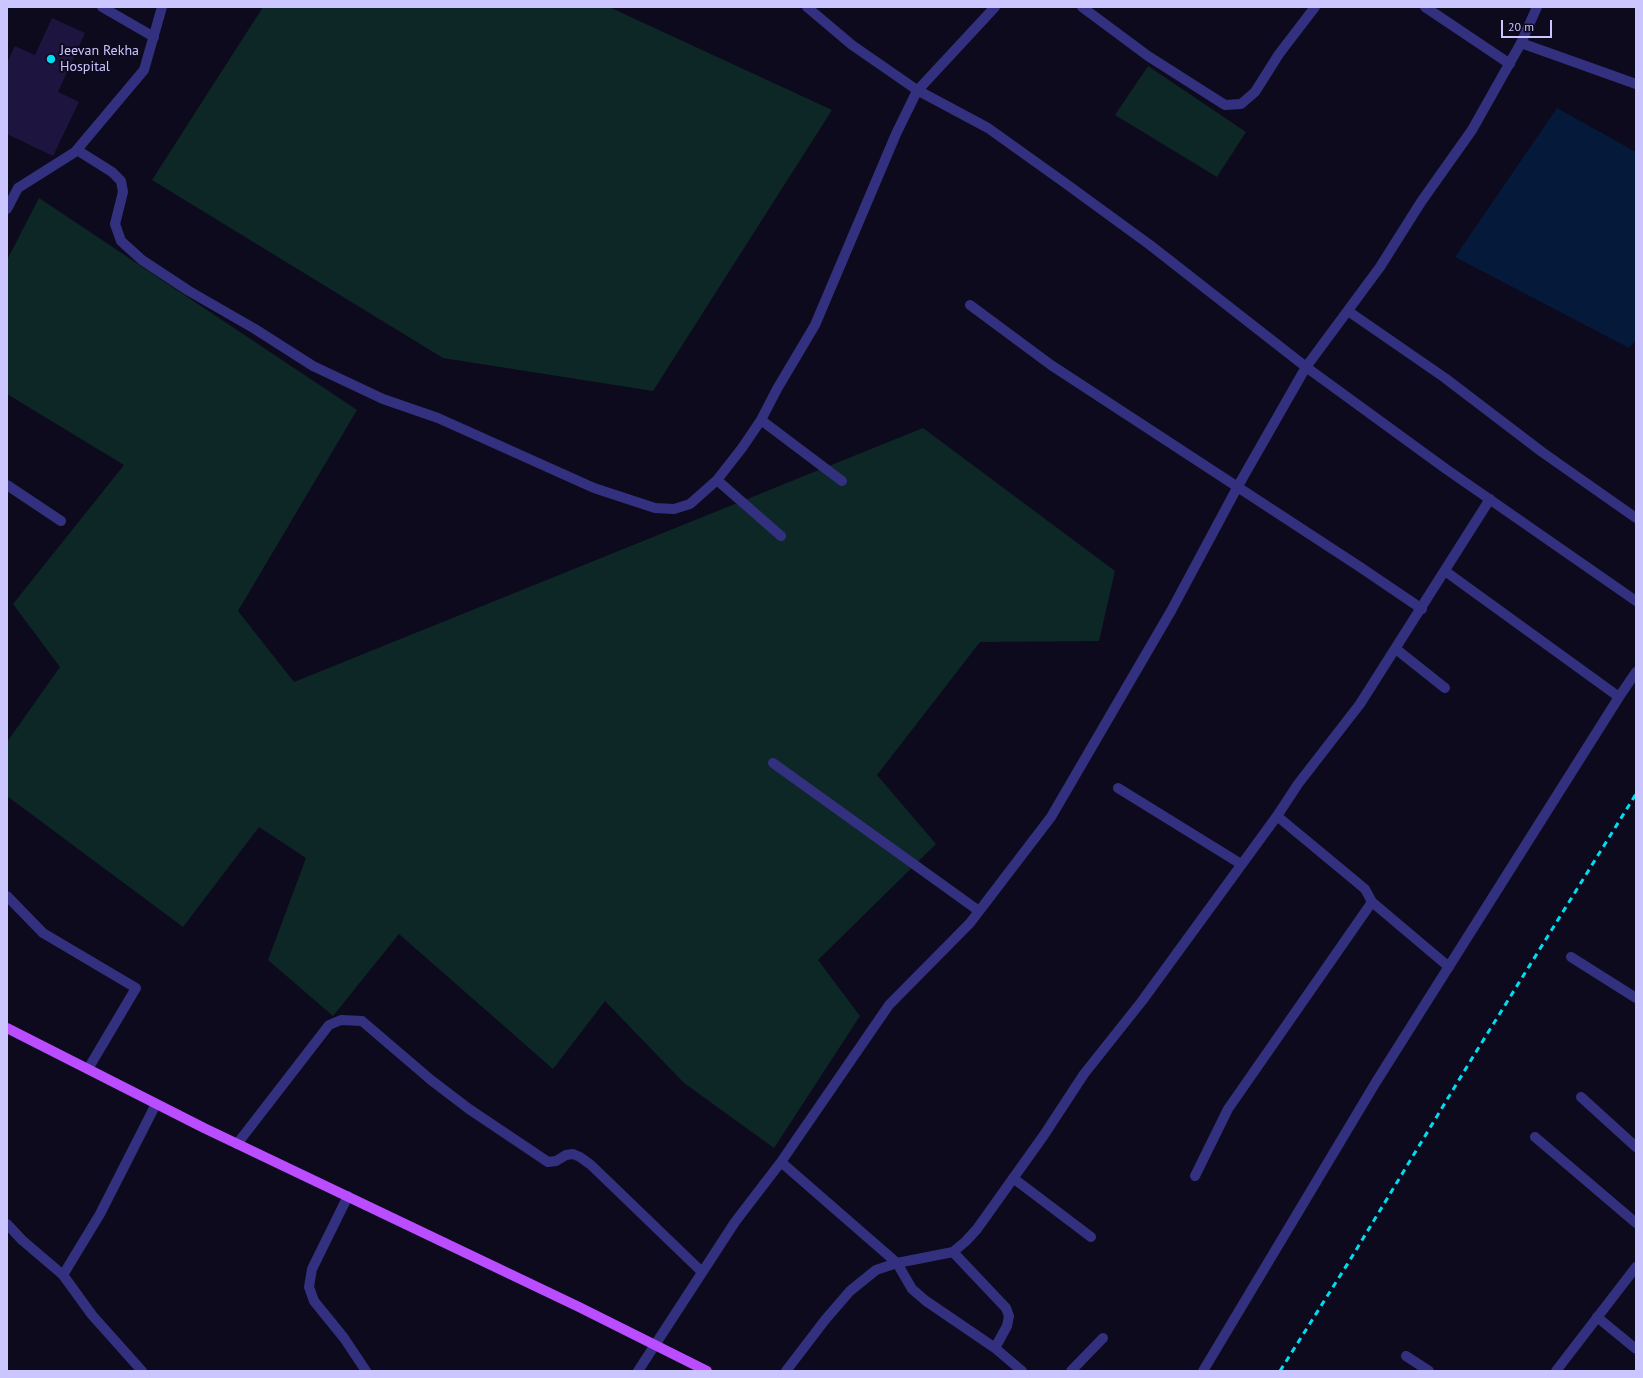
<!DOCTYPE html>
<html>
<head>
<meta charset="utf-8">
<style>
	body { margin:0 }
	#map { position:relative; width:1643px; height:1378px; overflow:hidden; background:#0d0a1d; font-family:"PT Sans",sans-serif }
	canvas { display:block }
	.frame { position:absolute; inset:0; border:8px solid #cbc6ff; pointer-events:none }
	.scale { position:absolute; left:1501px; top:20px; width:51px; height:18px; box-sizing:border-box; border:2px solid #cbc6ff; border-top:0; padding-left:5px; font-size:12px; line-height:14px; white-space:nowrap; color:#cbc6ff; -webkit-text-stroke:3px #0d0a1d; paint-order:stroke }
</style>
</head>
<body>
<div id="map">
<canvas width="1643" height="1378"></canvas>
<div class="frame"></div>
<div class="scale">20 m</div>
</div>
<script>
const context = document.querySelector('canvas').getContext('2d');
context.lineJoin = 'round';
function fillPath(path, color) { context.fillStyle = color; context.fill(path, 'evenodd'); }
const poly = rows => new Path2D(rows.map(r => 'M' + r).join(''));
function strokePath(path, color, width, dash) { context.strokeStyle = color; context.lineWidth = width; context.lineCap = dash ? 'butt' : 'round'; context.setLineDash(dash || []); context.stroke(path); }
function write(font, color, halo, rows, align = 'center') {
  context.font = font + ' "PT Sans",sans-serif'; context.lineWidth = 4; context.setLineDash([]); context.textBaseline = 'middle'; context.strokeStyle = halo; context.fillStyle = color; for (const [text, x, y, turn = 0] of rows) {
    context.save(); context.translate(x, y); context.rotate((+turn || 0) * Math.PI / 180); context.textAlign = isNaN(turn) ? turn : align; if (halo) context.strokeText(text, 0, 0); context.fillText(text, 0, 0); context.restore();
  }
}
fillPath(poly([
	[263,7,609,7,832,110,653,391,443,358,152,180],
	[1148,66,1246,132,1217,177,1115,115],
	[39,198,357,410,238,611,294,682,923,428,1115,571,1099,641,980,642,877,775,936,844,818,960,860,1016,774,1148,684,1083,605,1001,553,1069,399,934,333,1016,268,960,306,858,259,827,183,927,7,796,7,742,60,667,13,604,124,465,7,394,7,260]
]), '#0d2726');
fillPath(poly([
	[1557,108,1636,152,1636,340,1629,348,1455,257]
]), '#05193a');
fillPath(poly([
	[52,18,85,33,58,92,79,102,53,156,7,134,7,63,15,46,35,55]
]), '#1d153f');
strokePath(poly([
	[102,7,154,37],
	[807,7,852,45,917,90,988,128,1065,183,1150,245,1306,367,1446,469,1636,601],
	[1082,7,1148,56,1225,105,1241,104,1255,92,1279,54,1315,7],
	[1425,7,1510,64],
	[1521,43,1636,84],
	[77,150,112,172,121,181,123,192,115,224,121,241,142,260,189,291,255,329,313,366,383,399,438,418,594,488,655,508,674,509,690,504,717,480,742,448,761,420,777,389,815,325,896,134,917,91,995,7],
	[7,209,18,188,75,152,144,70,162,7],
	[970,305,1051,365,1360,567,1422,609],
	[1348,311,1445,378,1542,452,1636,518],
	[761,420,842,481],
	[717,480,781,536],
	[7,485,61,521],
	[1445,571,1619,697],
	[1396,649,1445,688],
	[773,763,979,911],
	[1118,788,1241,864],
	[1277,816,1365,889,1372,902,1449,967],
	[7,896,43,933,136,988,88,1069],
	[1571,957,1636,998],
	[1581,1097,1636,1147],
	[1535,1137,1636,1223],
	[237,1144,329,1025,341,1020,362,1021,431,1080,469,1109,548,1162,556,1161,566,1155,573,1154,580,1157,591,1165,702,1272],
	[781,1162,897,1263,912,1289,926,1301,995,1348,1022,1371],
	[1195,1176,1228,1109,1372,902],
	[1013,1178,1091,1237],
	[348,1196,312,1269,309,1287,314,1301,344,1338,366,1371],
	[7,1224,22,1240,63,1275,92,1315,142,1371],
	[953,1252,1006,1308,1009,1316,1007,1326,995,1348],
	[63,1275,100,1214,156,1104],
	[1597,1317,1636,1349],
	[1406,1356,1429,1371],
	[638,1371,735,1222,781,1162,889,1005,970,923,1051,817,1171,611,1238,486,1306,367,1380,267,1421,202,1472,130,1521,43,1537,7],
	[786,1371,825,1320,850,1291,876,1270,897,1263,953,1252,966,1241,977,1229,1044,1135,1084,1074,1142,1001,1277,816,1298,784,1360,704,1490,499],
	[1071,1371,1103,1338],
	[1203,1371,1376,1082,1619,697,1636,672],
	[1556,1371,1636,1267]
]), '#33317f', 10);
strokePath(poly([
	[7,1028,204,1128,579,1307,707,1371]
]), '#ba4dff', 10);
strokePath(poly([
	[1280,1371,1350,1260,1471,1060,1636,794]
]), '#00dcf1', 3, [6, 5]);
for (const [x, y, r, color] of [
	[51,59,5,"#00dcf1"]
]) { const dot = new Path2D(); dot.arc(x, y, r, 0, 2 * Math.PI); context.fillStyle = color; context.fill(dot); strokePath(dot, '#0d0a1d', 1.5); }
write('14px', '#cbc6ff', '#0d0a1d', [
	["Jeevan Rekha",60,51],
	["Hospital",60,67]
], 'left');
</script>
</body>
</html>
